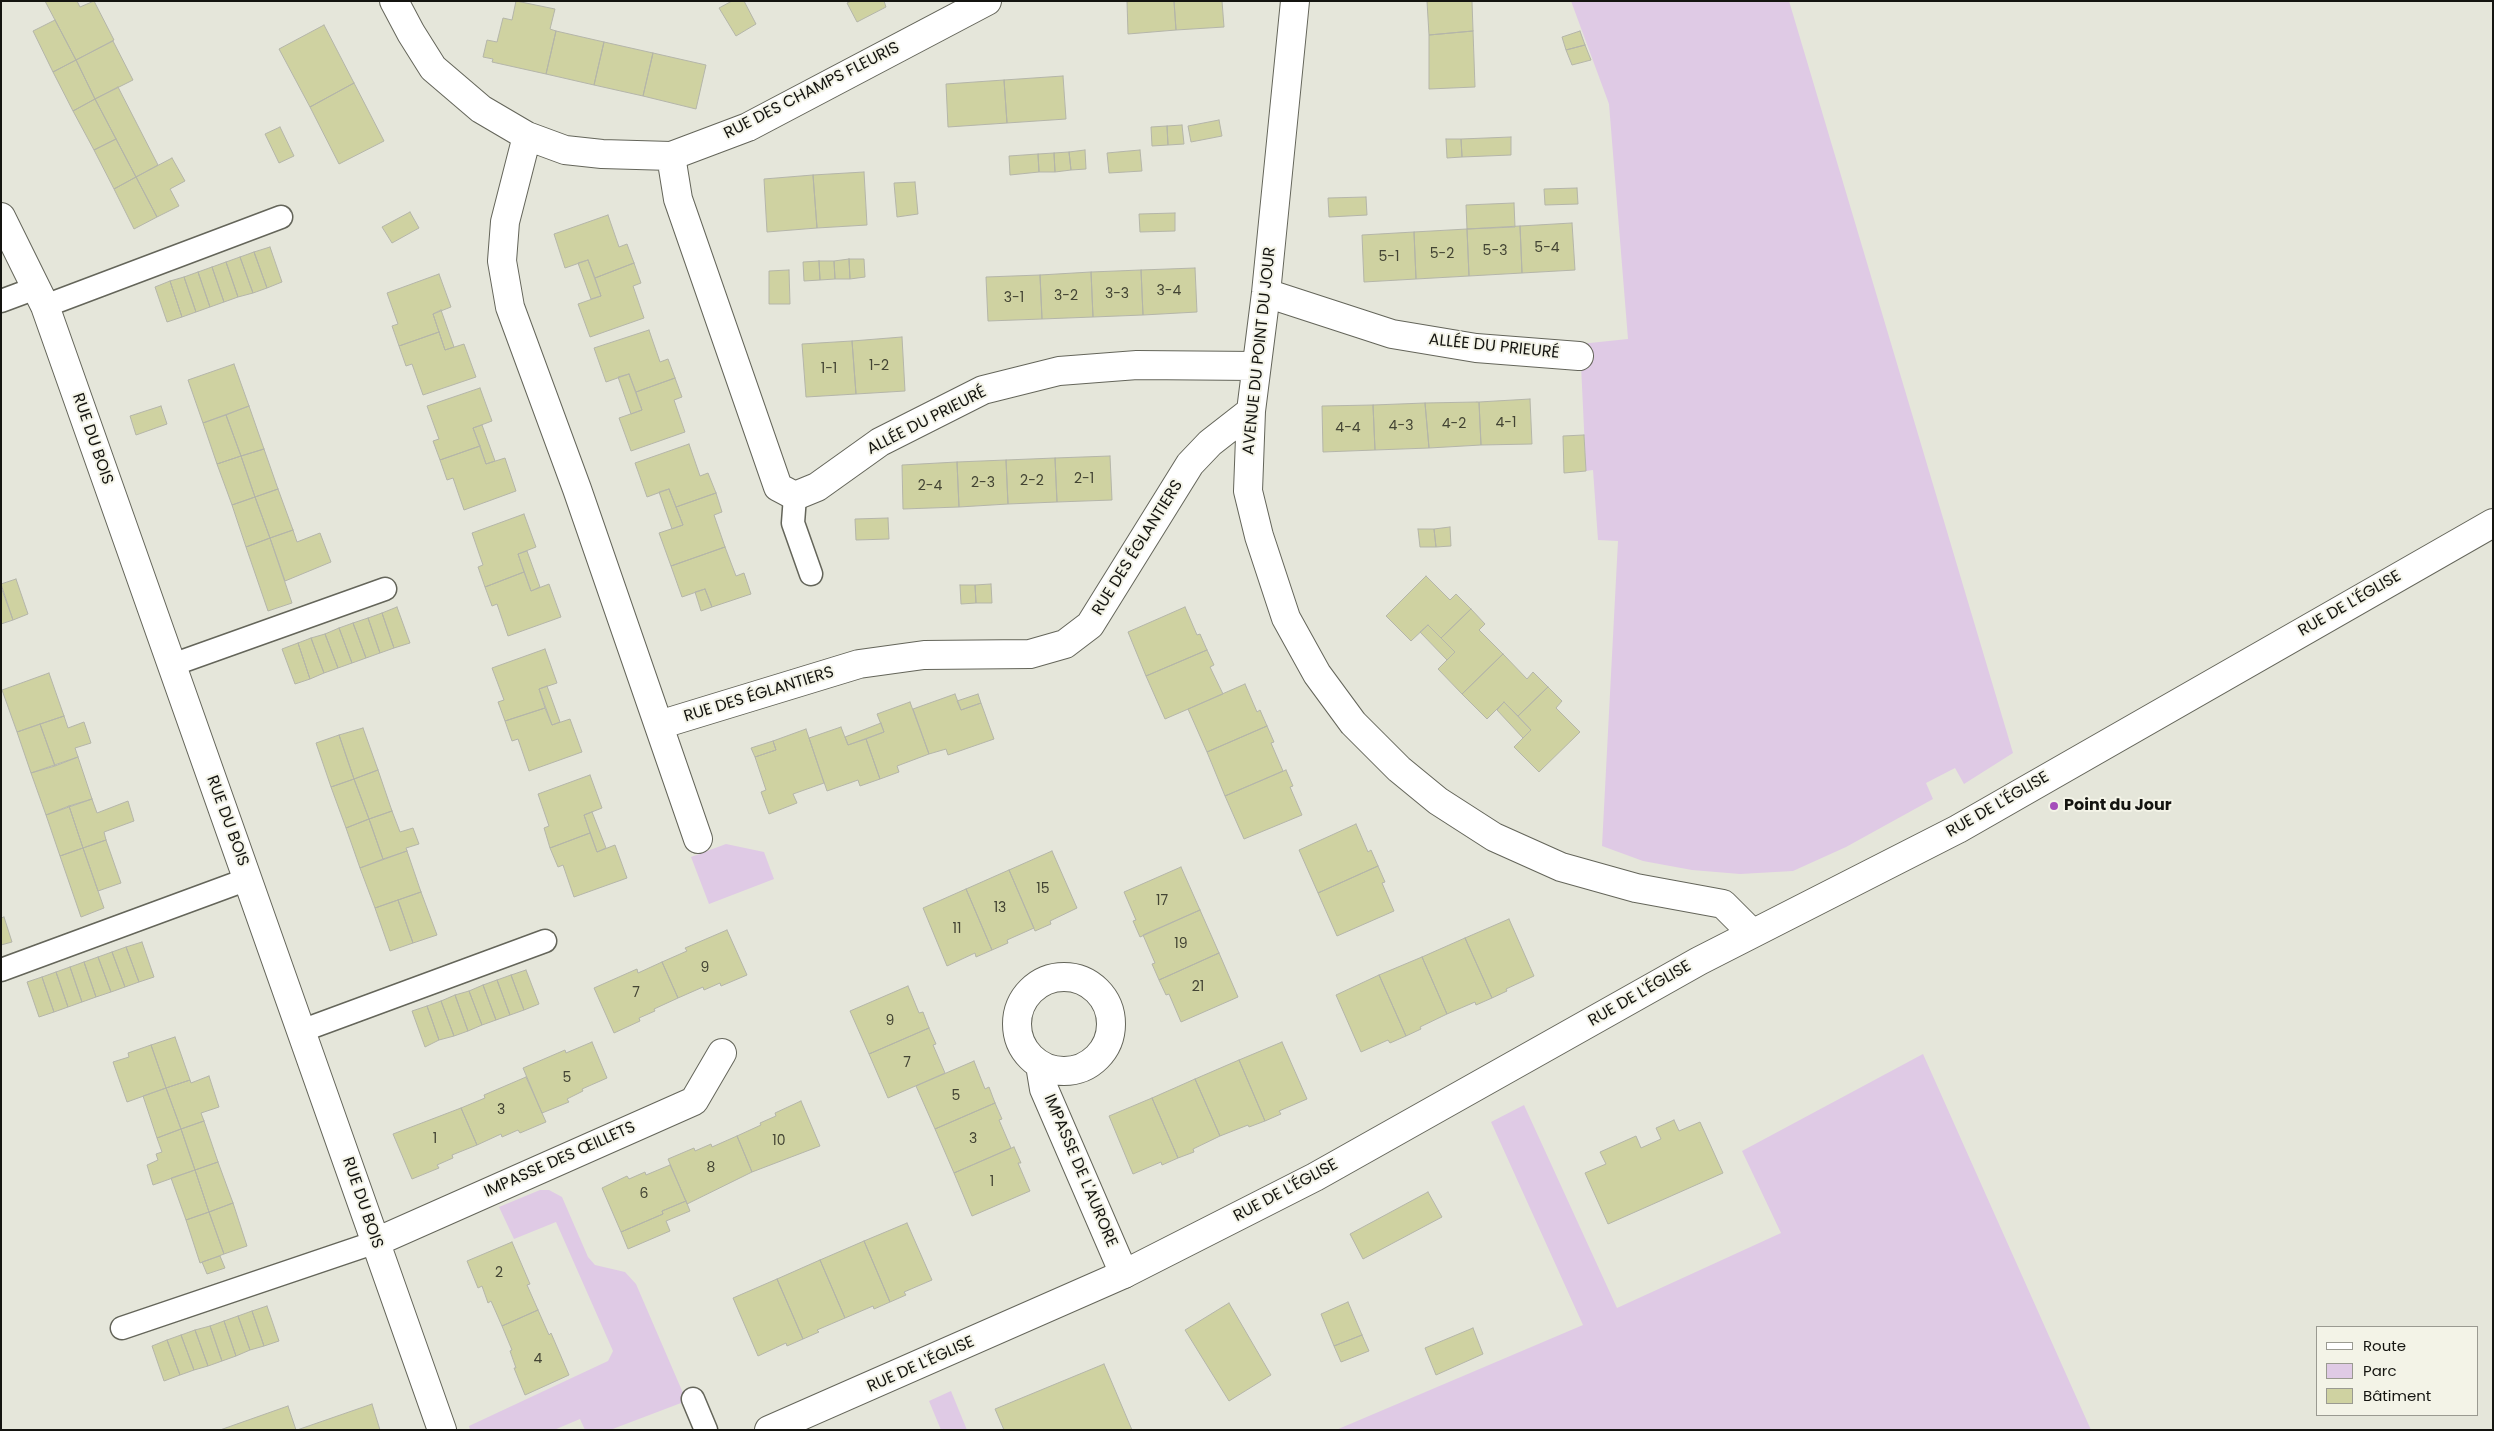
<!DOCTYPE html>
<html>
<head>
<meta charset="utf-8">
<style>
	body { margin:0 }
	#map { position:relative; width:2494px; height:1431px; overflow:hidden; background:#e5e6da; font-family:Poppins,sans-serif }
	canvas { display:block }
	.frame { position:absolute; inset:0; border:2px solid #141410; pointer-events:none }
	.legend { position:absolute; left:2316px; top:1326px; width:162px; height:90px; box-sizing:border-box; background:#f3f3e7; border:1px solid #9a9a91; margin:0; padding:6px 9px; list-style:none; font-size:15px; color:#141410 }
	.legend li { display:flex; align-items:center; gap:10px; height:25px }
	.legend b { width:25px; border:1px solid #9a9a91 }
</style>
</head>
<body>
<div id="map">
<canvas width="2494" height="1431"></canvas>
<div class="frame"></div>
<ul class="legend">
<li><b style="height:6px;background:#fff"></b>Route</li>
<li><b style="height:14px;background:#dfcae5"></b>Parc</li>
<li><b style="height:14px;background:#cfd2a1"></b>Bâtiment</li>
</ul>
</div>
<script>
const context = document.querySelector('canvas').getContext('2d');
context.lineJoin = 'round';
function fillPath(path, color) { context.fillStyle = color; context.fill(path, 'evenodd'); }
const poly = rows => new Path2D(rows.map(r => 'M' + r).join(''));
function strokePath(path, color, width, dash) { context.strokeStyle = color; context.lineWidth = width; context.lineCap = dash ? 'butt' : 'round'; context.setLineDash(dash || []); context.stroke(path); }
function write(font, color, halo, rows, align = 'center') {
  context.font = font + ' Poppins,sans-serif'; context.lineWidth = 4; context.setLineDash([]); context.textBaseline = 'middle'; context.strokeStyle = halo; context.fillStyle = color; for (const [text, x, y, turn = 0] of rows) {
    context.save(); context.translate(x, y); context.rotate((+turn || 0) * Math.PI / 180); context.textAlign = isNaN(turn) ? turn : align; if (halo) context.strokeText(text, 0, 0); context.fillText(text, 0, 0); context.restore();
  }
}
fillPath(poly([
	[1571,1,1789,1,2013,753,1964,784,1955,768,1926,783,1933,799,1846,847,1793,871,1740,874,1692,870,1643,861,1602,846,1618,541,1598,540,1593,470,1586,471,1580,344,1628,339,1609,104],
	[726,844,764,852,774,879,709,904,691,857],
	[1923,1054,2091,1430,1336,1430,1583,1325,1491,1122,1524,1105,1617,1308,1781,1233,1742,1151],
	[540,1190,549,1190,562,1197,588,1257,595,1265,625,1272,636,1284,683,1393,681,1403,610,1430,585,1430,580,1419,554,1430,470,1430,469,1426,608,1361,613,1351,556,1222,514,1239,499,1207],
	[951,1391,967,1430,941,1430,929,1401]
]), '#dfcae5');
const building = poly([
	[45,1,77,1,80,7,94,1,114,40,76,60,45,1],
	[516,1,555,9,550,29,556,31,546,74,492,62,493,59,483,57,487,40,497,42,503,18,512,20,516,1],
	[732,1,744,1,756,24,736,36,719,8,732,1],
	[851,1,884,1,886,7,857,22,847,3,851,1],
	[1127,1,1174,1,1176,30,1128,34,1127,1],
	[1174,1,1222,1,1224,27,1176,30,1174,1],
	[1427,1,1472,1,1473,31,1429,35,1427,1],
	[55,20,76,60,53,72,33,31,55,20],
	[324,25,354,83,310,107,279,49,324,25],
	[556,31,604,42,594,85,546,74,556,31],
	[1473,31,1475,87,1429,89,1429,35,1473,31],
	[1580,31,1585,45,1566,50,1562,37,1580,31],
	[113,41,133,80,95,99,76,60,113,41],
	[604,42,653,53,643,96,594,85,604,42],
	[1585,45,1591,60,1572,65,1566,50,1585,45],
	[653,53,706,65,696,109,643,96,653,53],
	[76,60,95,99,73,111,53,72,76,60],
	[1063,76,1066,119,1007,123,1004,80,1063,76],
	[1004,80,1007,123,948,127,946,84,1004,80],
	[354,83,384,141,339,164,310,107,354,83],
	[118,87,158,165,136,177,95,99,118,87],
	[95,99,116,139,94,150,73,111,95,99],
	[1219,120,1222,136,1191,142,1188,126,1219,120],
	[1182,125,1184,144,1168,145,1167,126,1182,125],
	[1167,126,1168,145,1152,146,1151,127,1167,126],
	[280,127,294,156,279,163,265,134,280,127],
	[1511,137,1511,155,1462,157,1461,139,1511,137],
	[116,139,136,177,114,189,94,150,116,139],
	[1446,139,1461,139,1462,157,1447,158,1446,139],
	[1085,150,1086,169,1071,170,1069,152,1085,150],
	[1140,150,1142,171,1109,173,1107,153,1140,150],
	[1069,152,1071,170,1055,172,1054,153,1069,152],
	[1054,153,1055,172,1039,172,1038,154,1054,153],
	[1038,154,1039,172,1010,175,1009,156,1038,154],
	[172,158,185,181,170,189,179,206,157,217,136,177,172,158],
	[864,172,867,225,817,228,813,175,864,172],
	[813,175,817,228,767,232,764,179,813,175],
	[136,177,157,217,134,229,114,189,136,177],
	[915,182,918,214,897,217,894,183,915,182],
	[1577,188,1578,204,1545,205,1544,189,1577,188],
	[1366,197,1367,215,1329,217,1328,198,1366,197],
	[1514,203,1515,227,1467,229,1466,205,1514,203],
	[410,212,419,228,392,243,382,227,410,212],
	[1175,213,1175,231,1140,232,1139,214,1175,213],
	[608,215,619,247,627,244,634,263,595,278,588,260,565,268,554,234,608,215],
	[1572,223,1575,270,1522,273,1520,226,1572,223],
	[1520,226,1522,273,1469,276,1467,229,1520,226],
	[1467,229,1469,276,1416,279,1414,232,1467,229],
	[1414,232,1416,279,1364,282,1362,235,1414,232],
	[270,247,282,282,267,288,254,252,270,247],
	[254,252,267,288,253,293,240,257,254,252],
	[240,257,253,293,238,297,226,262,240,257],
	[849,259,864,259,865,277,850,279,849,259],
	[849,259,850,279,835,279,834,261,849,259],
	[588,260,601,296,591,299,578,263,588,260],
	[819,261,834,261,835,279,820,280,819,261],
	[819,261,820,280,804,281,803,262,819,261],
	[226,262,238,297,224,302,212,267,226,262],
	[634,263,641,283,633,286,644,318,590,337,578,304,601,296,595,278,634,263],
	[212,267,224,302,210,307,198,272,212,267],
	[1195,268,1197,312,1143,315,1141,270,1195,268],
	[789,270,790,304,769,304,769,271,789,270],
	[1141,270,1143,315,1093,317,1091,272,1141,270],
	[198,272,210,307,196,312,184,277,198,272],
	[1091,272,1093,317,1042,319,1040,275,1091,272],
	[439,274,451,307,433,314,439,332,399,346,392,326,398,324,387,293,439,274],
	[1040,275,1042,319,988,321,986,277,1040,275],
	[184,277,196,312,182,317,170,281,184,277],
	[170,281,182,317,167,322,155,287,170,281],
	[441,310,454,347,445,350,433,314,441,310],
	[649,330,660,362,668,359,675,378,636,392,629,374,606,382,594,348,649,330],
	[439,332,445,350,464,344,476,377,423,395,412,364,406,366,399,346,439,332],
	[902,337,905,391,856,394,852,341,902,337],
	[852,341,856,394,806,397,802,344,852,341],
	[234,364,249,406,203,423,188,380,234,364],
	[629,374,642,410,631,414,618,377,629,374],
	[675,378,682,397,674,400,685,432,631,451,619,418,642,410,636,392,675,378],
	[480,388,492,421,473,428,480,446,440,460,433,441,439,439,427,406,480,388],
	[1530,399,1532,444,1481,445,1479,402,1530,399],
	[1477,402,1479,402,1481,445,1429,448,1425,403,1477,402],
	[1425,403,1429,448,1375,450,1373,405,1425,403],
	[1373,405,1375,450,1323,452,1322,406,1373,405],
	[161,406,167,424,136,435,130,416,161,406],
	[249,406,264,449,241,456,226,415,249,406],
	[226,415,241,456,217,464,203,423,226,415],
	[482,425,495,461,486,464,473,428,482,425],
	[1584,435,1586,471,1564,473,1563,436,1584,435],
	[689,444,700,476,708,473,716,493,676,507,669,489,647,497,635,463,689,444],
	[480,446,486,464,505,458,516,491,464,510,453,478,447,480,440,460,480,446],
	[264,449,278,489,255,497,241,456,264,449],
	[241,456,255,497,232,505,217,464,241,456],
	[1110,456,1112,500,1057,502,1055,458,1110,456],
	[1055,458,1057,502,1008,504,1006,460,1055,458],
	[1006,460,1008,504,959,507,957,462,1006,460],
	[957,462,959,507,903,509,902,465,957,462],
	[278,489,293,530,270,538,255,497,278,489],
	[669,489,683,525,672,529,659,492,669,489],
	[716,493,722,512,714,515,725,547,671,566,659,533,683,525,676,507,716,493],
	[255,497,270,538,246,547,232,505,255,497],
	[524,514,536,547,518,554,524,572,485,587,478,567,483,565,472,533,524,514],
	[888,518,889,539,856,540,855,519,888,518],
	[1450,527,1451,546,1436,547,1434,529,1450,527],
	[1418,529,1434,529,1436,547,1420,547,1418,529],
	[293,530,297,542,320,533,331,562,285,581,270,538,293,530],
	[270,538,292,603,268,611,246,547,270,538],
	[725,547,736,576,744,573,751,594,712,607,705,589,682,597,671,566,725,547],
	[527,551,540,587,531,591,518,554,527,551],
	[524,572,531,591,549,584,561,617,508,636,497,604,492,606,485,587,524,572],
	[1426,576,1450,600,1456,594,1471,609,1441,638,1428,625,1411,641,1386,616,1426,576],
	[16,579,28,614,13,620,1,584,16,579],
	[991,584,992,603,976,603,975,585,991,584],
	[960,585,975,585,976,603,961,604,960,585],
	[1,587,13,620,1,624,1,587],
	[705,589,712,607,701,611,695,592,705,589],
	[397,607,410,643,394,648,382,613,397,607],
	[1185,607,1197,635,1200,634,1207,650,1146,676,1128,632,1185,607],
	[1471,609,1485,624,1479,630,1503,654,1462,694,1438,669,1455,652,1441,638,1471,609],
	[382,613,394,648,380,653,368,618,382,613],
	[368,618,380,653,366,658,353,623,368,618],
	[353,623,366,658,352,663,339,628,353,623],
	[1428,625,1455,652,1447,660,1420,632,1428,625],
	[339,628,352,663,338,668,325,634,339,628],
	[325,634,338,668,324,673,311,638,325,634],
	[311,638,324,673,310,679,298,643,311,638],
	[298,643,310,679,295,684,282,649,298,643],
	[545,649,557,683,539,689,545,708,505,721,498,702,504,700,492,668,545,649],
	[1207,650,1214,665,1210,667,1223,694,1165,719,1146,676,1207,650],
	[1503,654,1527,679,1533,672,1548,687,1518,716,1504,702,1487,719,1462,694,1503,654],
	[49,673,64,716,17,732,2,690,49,673],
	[1245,684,1257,712,1260,710,1267,726,1207,752,1188,709,1245,684],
	[547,686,560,722,552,725,539,689,547,686],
	[1548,687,1562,701,1556,708,1580,732,1539,772,1514,747,1531,730,1518,716,1548,687],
	[955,694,961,710,981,703,994,739,948,755,946,749,929,754,913,709,955,694],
	[978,694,981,703,961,710,957,701,978,694],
	[910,702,929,754,897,766,899,772,880,779,866,739,884,732,877,714,910,702],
	[1504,702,1531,730,1523,738,1497,710,1504,702],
	[545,708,552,725,570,719,582,752,529,771,518,739,512,741,505,721,545,708],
	[64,716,68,728,84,722,91,743,75,748,78,757,55,766,40,724,64,716],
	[881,723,884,732,848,745,845,737,881,723],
	[40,724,55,766,31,773,17,732,40,724],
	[1267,726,1274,742,1271,743,1283,771,1225,796,1207,752,1267,726],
	[841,727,848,745,866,739,880,779,860,786,858,780,827,791,809,738,841,727],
	[363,728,378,770,354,779,339,735,363,728],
	[806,729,824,783,793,794,797,803,769,814,761,792,766,790,755,757,776,750,773,741,806,729],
	[339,735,354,779,331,787,316,743,339,735],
	[773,741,776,750,755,757,751,748,773,741],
	[78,757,92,799,46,815,31,773,78,757],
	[378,770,392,811,369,819,354,779,378,770],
	[1286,770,1293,786,1290,787,1302,815,1244,839,1225,796,1286,770],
	[590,775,602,808,584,815,590,833,550,848,544,828,549,826,538,794,590,775],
	[354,779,369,819,346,828,331,787,354,779],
	[92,799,97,813,128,801,134,821,104,832,106,840,83,848,69,806,92,799],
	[69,806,83,848,60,856,46,815,69,806],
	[392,811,400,832,413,828,419,844,406,848,407,851,383,859,369,819,392,811],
	[592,812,606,848,597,852,584,815,592,812],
	[369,819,383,859,360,868,346,828,369,819],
	[1356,824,1368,852,1371,850,1378,866,1318,893,1299,850,1356,824],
	[590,833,597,852,615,845,627,878,574,897,563,865,558,867,550,848,590,833],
	[106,840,121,883,98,891,83,848,106,840],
	[83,848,104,908,81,917,60,856,83,848],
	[407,851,421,892,375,908,360,868,407,851],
	[1052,851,1077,908,1050,921,1051,924,1035,931,1009,870,1052,851],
	[1378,866,1385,882,1382,883,1394,911,1337,936,1318,893,1378,866],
	[1181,867,1200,910,1140,937,1133,921,1136,920,1124,892,1181,867],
	[1009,870,1034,928,1007,940,1008,943,992,950,966,889,1009,870],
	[966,889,992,950,976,957,975,953,947,966,923,908,966,889],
	[421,892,437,935,413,943,398,900,421,892],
	[398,900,413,943,390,951,375,908,398,900],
	[1200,910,1219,953,1159,980,1152,964,1155,963,1143,935,1200,910],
	[4,917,12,942,1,945,1,918,4,917],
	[1509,919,1534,976,1506,989,1507,991,1492,998,1465,938,1509,919],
	[727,930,747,975,721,986,720,983,704,990,703,987,678,998,662,962,687,951,685,948,727,930],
	[1465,938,1492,998,1476,1005,1475,1002,1447,1014,1422,957,1465,938],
	[142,942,154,977,139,982,126,947,142,942],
	[126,947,139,982,125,987,112,952,126,947],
	[112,952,125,987,111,992,98,957,112,952],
	[1219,953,1238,997,1181,1022,1169,994,1166,995,1159,980,1219,953],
	[98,957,111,992,96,997,84,962,98,957],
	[1422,957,1447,1014,1420,1027,1421,1029,1406,1036,1379,975,1422,957],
	[84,962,96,997,82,1002,70,967,84,962],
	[662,962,678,998,654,1009,655,1011,639,1018,640,1021,614,1033,594,988,637,969,638,973,662,962],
	[70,967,82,1002,68,1007,56,972,70,967],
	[526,970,539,1004,524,1010,511,975,526,970],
	[56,972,68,1007,54,1012,42,977,56,972],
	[511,975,524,1010,510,1015,497,980,511,975],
	[1379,975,1406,1036,1390,1043,1388,1040,1361,1052,1336,995,1379,975],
	[42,977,54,1012,39,1017,27,982,42,977],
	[497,980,510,1015,496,1020,483,985,497,980],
	[483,985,496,1020,482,1025,469,991,483,985],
	[908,986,919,1013,923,1012,929,1028,869,1054,850,1011,908,986],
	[469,991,482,1025,468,1031,455,995,469,991],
	[455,995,468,1031,454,1036,441,1001,455,995],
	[441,1001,454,1036,439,1040,427,1006,441,1001],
	[427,1006,439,1040,425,1047,412,1011,427,1006],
	[929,1028,936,1044,933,1045,945,1073,888,1098,869,1054,929,1028],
	[175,1037,190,1080,166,1088,151,1045,175,1037],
	[592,1042,607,1078,582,1089,583,1091,567,1099,569,1102,542,1113,523,1068,565,1050,566,1053,592,1042],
	[1282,1042,1307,1099,1279,1111,1281,1114,1265,1121,1239,1060,1282,1042],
	[151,1045,166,1088,127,1102,113,1062,129,1057,128,1053,151,1045],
	[1239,1060,1265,1121,1249,1127,1248,1125,1220,1136,1195,1079,1239,1060],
	[974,1061,985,1089,989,1087,995,1103,935,1129,916,1086,974,1061],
	[209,1076,219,1107,201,1113,204,1121,181,1129,166,1088,190,1080,191,1083,209,1076],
	[526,1077,546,1122,520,1133,518,1130,502,1137,501,1134,477,1145,461,1108,485,1098,484,1095,526,1077],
	[1195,1079,1220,1136,1193,1149,1194,1152,1178,1158,1152,1098,1195,1079],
	[166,1088,181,1129,157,1138,143,1096,166,1088],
	[1152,1098,1178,1158,1162,1165,1161,1162,1133,1174,1109,1116,1152,1098],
	[801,1101,820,1146,752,1172,737,1136,761,1125,760,1123,776,1116,775,1113,801,1101],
	[995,1103,1002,1119,999,1120,1011,1148,954,1173,935,1129,995,1103],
	[461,1108,477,1145,452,1155,453,1158,437,1165,439,1168,412,1179,393,1134,461,1108],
	[1674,1120,1679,1131,1700,1122,1723,1173,1608,1224,1585,1173,1606,1164,1600,1152,1636,1136,1641,1148,1661,1139,1656,1128,1674,1120],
	[204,1121,218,1162,195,1170,181,1129,204,1121],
	[181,1129,195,1170,153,1185,147,1165,158,1160,156,1154,162,1152,157,1138,181,1129],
	[737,1136,752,1172,687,1204,668,1159,694,1148,695,1151,711,1144,712,1147,737,1136],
	[1014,1147,1021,1163,1018,1163,1030,1191,972,1216,954,1173,1014,1147],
	[218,1162,233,1203,209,1212,195,1170,218,1162],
	[670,1165,686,1201,662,1211,663,1214,621,1232,602,1188,627,1176,629,1179,645,1172,646,1175,670,1165],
	[195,1170,209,1212,186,1220,171,1178,195,1170],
	[1428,1192,1442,1217,1363,1259,1350,1234,1428,1192],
	[686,1201,690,1211,666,1221,670,1231,628,1249,621,1232,663,1214,662,1211,686,1201],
	[233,1203,247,1246,224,1254,209,1212,233,1203],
	[209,1212,224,1254,200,1263,186,1220,209,1212],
	[907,1223,932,1280,904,1292,906,1295,890,1302,864,1241,907,1223],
	[864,1241,890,1302,874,1309,873,1306,845,1318,820,1260,864,1241],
	[512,1242,530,1284,527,1285,538,1310,502,1326,491,1301,488,1303,482,1286,478,1288,467,1261,512,1242],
	[220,1256,225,1268,207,1274,202,1262,220,1256],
	[820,1260,845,1318,817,1330,819,1332,803,1339,777,1279,820,1260],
	[777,1279,803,1339,787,1346,786,1343,758,1356,733,1298,777,1279],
	[1348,1302,1362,1335,1334,1346,1321,1314,1348,1302],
	[1229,1303,1271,1375,1229,1401,1185,1330,1229,1303],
	[267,1306,279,1341,264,1346,252,1311,267,1306],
	[538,1310,549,1335,551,1333,569,1375,525,1395,514,1368,516,1368,510,1351,512,1350,502,1326,538,1310],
	[252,1311,264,1346,250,1350,238,1316,252,1311],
	[238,1316,250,1350,236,1356,224,1321,238,1316],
	[224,1321,236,1356,222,1361,210,1326,224,1321],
	[210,1326,222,1361,208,1366,195,1330,210,1326],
	[1473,1328,1483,1354,1436,1375,1425,1348,1473,1328],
	[195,1330,208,1366,194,1370,181,1335,195,1330],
	[181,1335,194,1370,180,1375,167,1340,181,1335],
	[1362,1335,1369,1351,1341,1362,1334,1346,1362,1335],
	[167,1340,180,1375,164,1381,152,1346,167,1340],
	[1104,1364,1132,1430,1004,1430,995,1409,1104,1364],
	[372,1404,380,1430,297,1430,372,1404],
	[288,1406,296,1430,220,1430,288,1406]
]);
fillPath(building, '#cfd2a1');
strokePath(building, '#b4b5a9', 1);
const lane = poly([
	[1,301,36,288],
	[45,306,281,217],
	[795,496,793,523,811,574],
	[172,665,385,589],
	[1,970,248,879],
	[301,1031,545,941],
	[122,1328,376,1242],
	[693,1399,706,1430]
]);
const street = poly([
	[394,1,411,33,433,68,481,109,527,136,565,150,602,154,671,156,748,127,987,1],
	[1295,1,1266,293,1251,411,1248,491,1259,536,1286,618,1317,674,1353,723,1399,769,1438,801,1494,837,1561,867,1636,888,1723,904,1752,933],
	[527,136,505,222,502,261,510,307,577,489,698,839],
	[671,156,678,199,778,487,795,496,817,487,880,442,983,390,1059,371,1137,365,1256,366],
	[1,217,45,306,442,1430],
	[1266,293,1392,334,1476,348,1579,356],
	[659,725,859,664,924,655,1030,654,1065,644,1090,625,1190,464,1210,443,1251,411],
	'1017 1024a47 47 0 1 1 94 0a47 47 0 1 1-94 0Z',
	[1040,1065,1044,1089,1124,1274],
	[376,1242,694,1101,722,1053]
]);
const secondary = poly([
	[769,1430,1124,1274,1315,1177,1699,961,1958,829,2493,523]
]);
strokePath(lane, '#64655a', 25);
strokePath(street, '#64655a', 30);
strokePath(secondary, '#64655a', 30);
strokePath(lane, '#fff', 22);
strokePath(street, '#fff', 28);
strokePath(secondary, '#fff', 28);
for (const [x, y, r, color] of [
	[2054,806,5,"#a54dba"]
]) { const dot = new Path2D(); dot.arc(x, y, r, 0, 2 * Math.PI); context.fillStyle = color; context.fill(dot); strokePath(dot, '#f3f3e7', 2); }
write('14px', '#434434', null, [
	["5-4",1547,248],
	["5-3",1495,251],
	["5-2",1442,254],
	["5-1",1389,257],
	["3-4",1169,291],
	["3-3",1117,294],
	["3-2",1066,296],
	["3-1",1014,298],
	["1-2",879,366],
	["1-1",829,369],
	["4-1",1506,423],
	["4-2",1454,424],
	["4-3",1401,426],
	["4-4",1348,428],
	["2-1",1084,479],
	["2-2",1032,481],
	["2-3",983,483],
	["2-4",930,486],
	["15",1043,889],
	["17",1162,901],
	["13",1000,908],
	["11",957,929],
	["19",1181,944],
	["9",705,968],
	["21",1198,987],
	["7",636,993],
	["9",890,1021],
	["7",907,1063],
	["5",567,1078],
	["5",956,1096],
	["3",501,1110],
	["1",435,1139],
	["3",973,1139],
	["10",779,1141],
	["8",711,1168],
	["1",992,1182],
	["6",644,1194],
	["2",499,1273],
	["4",538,1359]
]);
write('16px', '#141410', '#f3f3e7', [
	["RUE DES CHAMPS FLEURIS",812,91,-27],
	["ALLÉE DU PRIEURÉ",1494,347,6],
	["AVENUE DU POINT DU JOUR",1260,351,-84],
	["ALLÉE DU PRIEURÉ",927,421,-27],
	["RUE DU BOIS",92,439,71],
	["RUE DES ÉGLANTIERS",1138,548,-58],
	["RUE DE L'ÉGLISE",2350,604,-30],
	["RUE DES ÉGLANTIERS",759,695,-17],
	["RUE DE L'ÉGLISE",1998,805,-30],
	["RUE DU BOIS",227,821,70],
	["RUE DE L'ÉGLISE",1640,994,-30],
	["IMPASSE DES ŒILLETS",560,1160,-24],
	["IMPASSE DE L'AURORE",1080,1171,67],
	["RUE DE L'ÉGLISE",1286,1191,-28],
	["RUE DU BOIS",362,1203,71],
	["RUE DE L'ÉGLISE",921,1365,-24]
]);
write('bold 16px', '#141410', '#f3f3e7', [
	["Point du Jour",2064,806]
], 'left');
</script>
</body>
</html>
